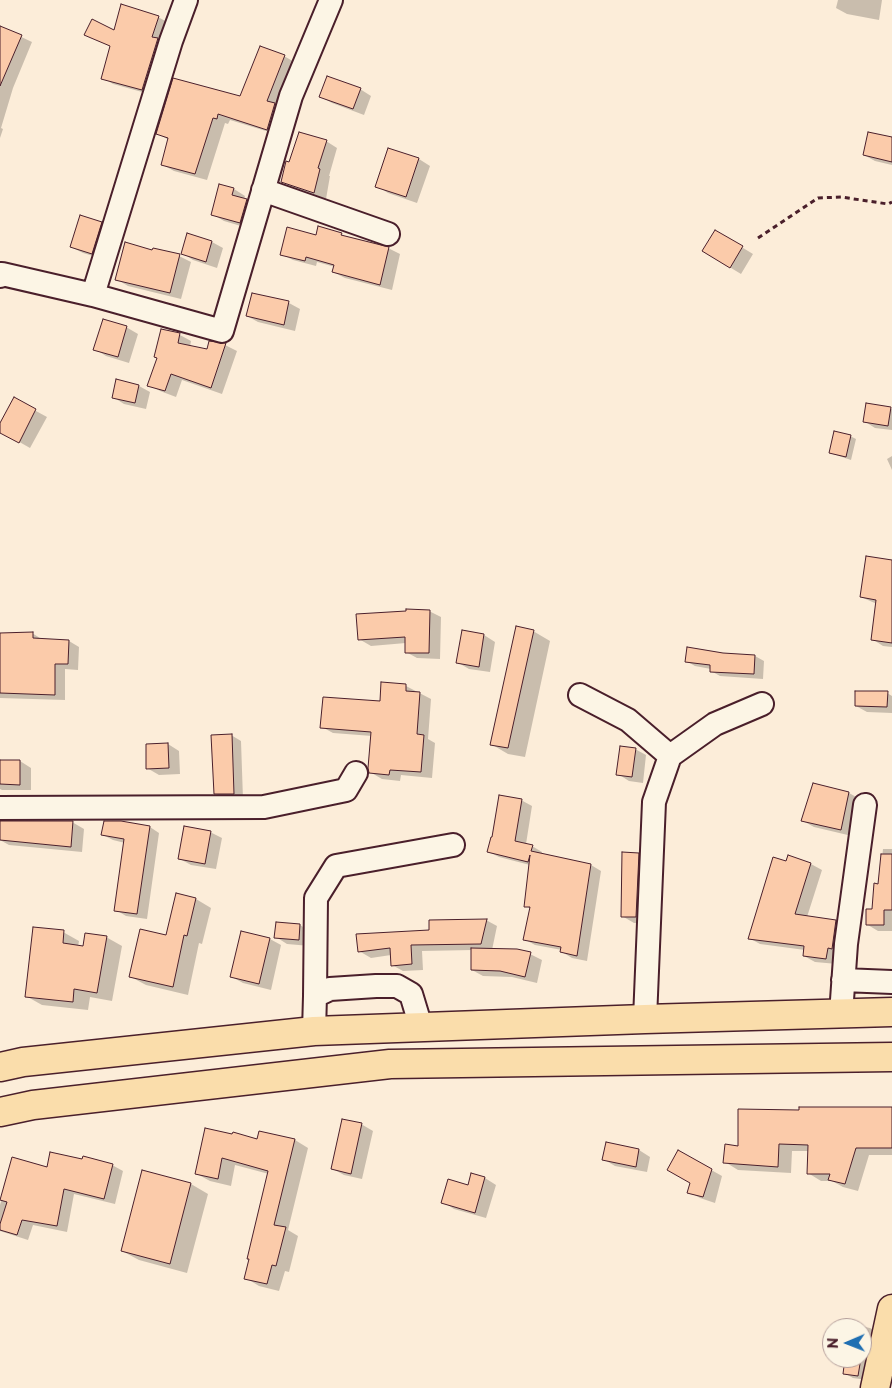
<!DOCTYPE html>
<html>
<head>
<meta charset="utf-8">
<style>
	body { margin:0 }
	#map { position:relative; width:892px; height:1388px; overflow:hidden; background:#fcedd9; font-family:"Playpen Sans",sans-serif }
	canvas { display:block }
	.north { position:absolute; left:822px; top:1318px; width:50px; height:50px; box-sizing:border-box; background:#fcf5e5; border:1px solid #b59f9b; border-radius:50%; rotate:269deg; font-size:14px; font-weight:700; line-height:20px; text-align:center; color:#4a1f2b }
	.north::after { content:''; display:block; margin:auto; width:18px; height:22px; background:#1f6fb2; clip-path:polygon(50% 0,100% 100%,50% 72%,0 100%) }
</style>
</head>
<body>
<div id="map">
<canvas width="892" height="1388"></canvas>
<div class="north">N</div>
</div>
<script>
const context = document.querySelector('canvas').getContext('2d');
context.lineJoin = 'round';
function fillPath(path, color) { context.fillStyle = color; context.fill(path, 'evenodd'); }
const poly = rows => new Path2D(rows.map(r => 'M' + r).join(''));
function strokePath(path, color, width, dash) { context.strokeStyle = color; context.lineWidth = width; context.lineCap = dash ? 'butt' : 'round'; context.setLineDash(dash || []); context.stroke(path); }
fillPath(poly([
	[838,0,882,0,879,20,847,14,836,8],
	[158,17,169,23,153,95,113,84,103,78,112,47,97,40,114,32],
	[0,27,32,42,13,88,1,128,3,129,0,138],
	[284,56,296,63,279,135,230,120,228,124,225,123,207,180,174,171,163,165,169,140,158,134,241,98],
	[360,89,371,96,364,115,332,103,321,97],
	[892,139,892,165,875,161,864,155],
	[326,141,337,148,329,176,330,176,326,199,294,188,282,182,290,163],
	[419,159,430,166,417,203,388,193,377,186],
	[220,185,234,189,245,196,244,200,258,207,251,229,224,221,212,214],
	[101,223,112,230,103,259,83,253,71,247],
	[715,231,753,254,741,274,703,251],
	[341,234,348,238,388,248,400,254,392,290,345,278,333,272,335,267,317,262,316,266,293,260,281,254,317,237],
	[188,235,212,242,223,248,217,268,193,260,182,253],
	[153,251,179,256,191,262,181,299,128,286,116,279],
	[252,294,289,303,300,309,295,331,258,322,247,316],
	[126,327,138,334,129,363,106,356,95,349],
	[180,335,191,341,190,347,207,351,225,345,237,351,222,394,182,380,176,397,160,391,149,385,158,358],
	[139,386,150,392,146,409,124,404,113,397],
	[14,399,47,417,30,448,0,431,0,426],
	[890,408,892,409,892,430,875,428,864,421],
	[850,436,856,439,851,460,830,453],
	[892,456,892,470,887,459],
	[892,562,892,647,883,646,872,639,877,604,861,597],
	[429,611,441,617,440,659,417,658,406,652,406,643,371,646,359,639],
	[463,631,484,635,495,642,490,672,469,669,457,662],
	[533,631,550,641,525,757,508,754,491,744],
	[32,633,43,640,69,641,79,647,78,670,65,669,65,700,0,698,0,673],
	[723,654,755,656,764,661,763,679,720,676,711,671,711,669,695,666,686,661],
	[406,686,431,699,428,739,435,743,432,778,401,775,400,781,382,779,370,772,372,736,333,733,322,727,381,703],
	[887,693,892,696,892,713,867,712,856,706],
	[231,735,241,741,243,799,225,799,215,793],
	[168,744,179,751,180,774,159,775,147,768,147,745],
	[635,749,646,755,643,783,629,781,618,774],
	[0,761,20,761,31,768,31,790,2,790,0,789],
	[814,785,849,793,860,799,852,836,814,827,803,821],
	[521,800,532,806,526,844,532,846,542,852,542,854,591,865,601,871,587,961,572,958,562,952,562,950,535,945,524,939,531,909,526,906,530,865,499,857,489,852],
	[0,822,72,822,84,829,82,852,9,845,0,840],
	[150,827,159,833,147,919,126,916,116,910,125,843,113,840,103,835],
	[210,832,222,838,216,869,191,865,180,859],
	[883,849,892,849,892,931,878,931,868,925,873,911,879,885],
	[638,854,650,860,647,923,634,923,622,916],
	[788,856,811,864,822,870,807,917,836,922,847,928,837,964,815,962,804,956,805,950,760,944,749,938],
	[196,899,211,908,202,944,199,943,188,995,146,985,131,977,167,936],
	[486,920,497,926,492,950,530,954,542,960,537,983,512,977,483,976,472,970,473,950,422,951,423,970,403,971,392,965,391,955,371,958,359,951,431,932],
	[277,923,300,925,311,932,310,946,287,944,276,937],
	[63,932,79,941,78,947,84,947,106,937,122,946,112,1001,90,997,88,1010,42,1005,26,996],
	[242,932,270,939,281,945,271,990,243,983,232,977],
	[892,1108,892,1155,869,1155,858,1191,843,1187,832,1181,821,1181,808,1173,809,1151,792,1151,791,1173,738,1170,725,1162,740,1147,800,1111],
	[361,1124,373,1131,362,1179,344,1175,333,1169],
	[206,1129,258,1140,260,1132,295,1140,308,1148,288,1230,298,1236,289,1272,285,1271,279,1291,259,1286,246,1278,269,1174,235,1165,231,1186,210,1181,197,1174],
	[607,1143,639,1150,650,1157,647,1172,615,1166,603,1159],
	[679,1152,722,1176,715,1203,700,1198,689,1192,691,1182],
	[13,1159,48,1168,112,1165,123,1171,115,1204,74,1194,67,1232,33,1225,28,1240,0,1231,0,1205],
	[143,1172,191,1184,208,1194,187,1273,139,1260,122,1251],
	[472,1175,485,1178,496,1185,486,1218,454,1209,443,1202,468,1186],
	[846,1323,870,1328,879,1333,867,1380,853,1378,844,1373,846,1358,862,1358,862,1328,845,1328]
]), '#0003');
const building = poly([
	[121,4,159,16,152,37,158,38,142,90,101,79,110,46,84,35,92,19,114,30,121,4],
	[0,26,22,35,0,86,0,26],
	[260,46,285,55,267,101,275,103,267,130,218,114,217,119,213,118,195,174,161,165,168,138,156,134,173,78,240,96,260,46],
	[327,76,361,88,353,109,319,97,327,76],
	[299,132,327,140,318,168,320,169,314,193,281,182,286,161,289,162,299,132],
	[868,132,892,137,892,162,863,155,868,132],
	[388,148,419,158,406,197,375,187,388,148],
	[219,184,234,188,232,195,247,199,240,223,211,215,219,184],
	[80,215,102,222,92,254,70,247,80,215],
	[318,226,342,233,341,235,389,247,380,285,332,272,334,265,306,257,305,261,280,255,287,227,316,235,318,226],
	[715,230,743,246,730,268,702,251,715,230],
	[187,233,212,241,206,262,181,254,187,233],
	[125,242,152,250,153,248,180,254,170,293,115,280,125,242],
	[252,293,289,301,284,325,246,316,252,293],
	[103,319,127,326,118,357,93,350,103,319],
	[161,329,180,333,178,343,207,349,209,341,226,343,211,388,171,374,165,391,147,386,157,358,154,357,161,329],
	[116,379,139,385,135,403,112,398,116,379],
	[14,397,36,409,19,443,0,433,0,423,14,397],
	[866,403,891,407,888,426,863,422,866,403],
	[834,431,851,435,846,457,829,453,834,431],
	[866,556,892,560,892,643,871,640,876,600,860,597,866,556],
	[406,609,430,610,429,653,405,653,405,637,358,640,356,614,406,611,406,609],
	[516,626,534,630,508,748,490,745,516,626],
	[462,630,484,634,479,667,456,663,462,630],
	[33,632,33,638,69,640,68,664,55,664,55,695,0,693,0,633,33,632],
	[687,647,723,653,755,655,754,674,710,672,710,665,685,662,687,647],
	[381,682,406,684,406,691,420,692,417,734,424,735,421,772,390,770,389,775,369,773,368,768,371,732,320,728,323,697,380,701,381,682],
	[855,691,888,691,887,707,855,706,855,691],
	[232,734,234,794,214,794,211,735,232,734],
	[168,743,169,768,146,769,146,744,168,743],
	[620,746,636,748,632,777,616,775,620,746],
	[0,760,20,760,20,785,0,784,0,760],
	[813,783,849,792,841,830,801,821,813,783],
	[499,795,522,799,515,841,533,845,531,851,591,864,577,956,560,952,561,947,523,940,530,907,524,907,530,855,528,862,487,852,491,837,492,837,499,795],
	[0,821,73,821,71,847,0,840,0,821],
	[104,821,121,821,150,826,137,914,114,911,124,839,101,835,104,821],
	[184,826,211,831,205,864,178,859,184,826],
	[622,852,639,853,636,917,621,917,622,852],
	[881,854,892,854,892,910,884,910,884,925,866,925,866,909,872,909,874,883,878,884,881,854],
	[788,855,811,863,795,914,836,920,832,949,828,948,826,959,803,956,804,946,748,939,773,857,786,861,788,855],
	[176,893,196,898,187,936,184,935,173,987,129,977,140,929,166,935,176,893],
	[487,919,481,944,411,945,412,964,391,966,390,948,358,952,356,934,429,930,429,920,487,919],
	[276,922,300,924,299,940,274,938,276,922],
	[33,927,64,930,63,943,83,946,85,933,107,936,97,993,74,989,73,1002,25,997,33,927],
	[241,931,270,938,259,984,230,977,241,931],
	[471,948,517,949,531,952,525,977,500,971,471,970,471,948],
	[799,1107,892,1107,892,1148,856,1148,845,1184,828,1180,830,1174,807,1174,808,1145,779,1144,778,1167,723,1163,725,1144,738,1146,738,1109,799,1110,799,1107],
	[342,1119,362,1123,351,1174,331,1169,342,1119],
	[205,1128,232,1134,233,1132,257,1139,259,1131,295,1139,274,1225,286,1227,276,1266,272,1265,267,1284,244,1279,249,1259,247,1259,268,1171,222,1158,218,1179,195,1174,205,1128],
	[606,1142,639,1149,636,1167,602,1160,606,1142],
	[678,1150,712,1169,703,1197,687,1193,690,1183,667,1170,678,1150],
	[50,1152,82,1159,83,1156,113,1164,104,1199,64,1189,57,1226,22,1220,17,1235,0,1230,0,1224,7,1202,0,1200,12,1157,47,1167,50,1152],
	[142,1170,191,1183,170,1264,121,1251,142,1170],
	[471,1173,485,1177,475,1213,441,1203,448,1179,468,1185,471,1173],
	[845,1358,861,1358,858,1376,843,1374,845,1358]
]);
fillPath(building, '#fbcbaa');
strokePath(building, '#4a1f2b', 1);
const minor = poly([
	[263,190,388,234],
	[0,276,2,274,93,295,171,41,186,0],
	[93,295,222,331,291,96,331,0],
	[580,695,628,720,670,756],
	[0,808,264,807,346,790,356,773],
	[843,980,892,982],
	[315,996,316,898,336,866,453,845],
	[841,1014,846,944,865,805],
	[645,1019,654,802,670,756,715,724,762,704],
	[314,1031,315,996,330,989,376,986,397,986,411,994,421,1027]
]);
const major = poly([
	[875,1388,892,1309]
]);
const highway = poly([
	[0,1067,23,1062,314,1031,645,1019,892,1012],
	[0,1112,33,1105,390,1064,892,1057]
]);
strokePath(minor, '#4a1f2b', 26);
strokePath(major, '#4a1f2b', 31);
strokePath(highway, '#4a1f2b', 31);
strokePath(poly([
	[758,238,818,198,841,197,888,204,892,202]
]), '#4a1f2b', 3, [5, 4]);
strokePath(minor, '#fcf5e5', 22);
strokePath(major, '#faddab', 28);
strokePath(highway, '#faddab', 28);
</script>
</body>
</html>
